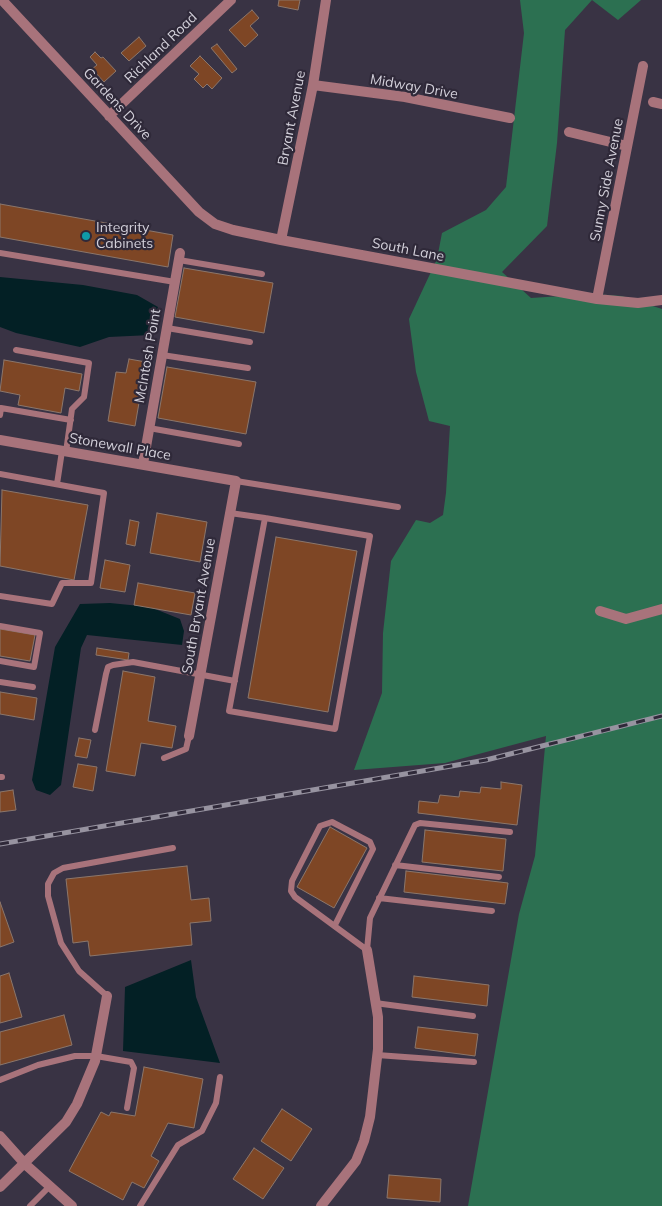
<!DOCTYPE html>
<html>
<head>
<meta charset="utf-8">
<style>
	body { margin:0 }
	canvas { display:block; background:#393344 }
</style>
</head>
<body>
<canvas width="662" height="1206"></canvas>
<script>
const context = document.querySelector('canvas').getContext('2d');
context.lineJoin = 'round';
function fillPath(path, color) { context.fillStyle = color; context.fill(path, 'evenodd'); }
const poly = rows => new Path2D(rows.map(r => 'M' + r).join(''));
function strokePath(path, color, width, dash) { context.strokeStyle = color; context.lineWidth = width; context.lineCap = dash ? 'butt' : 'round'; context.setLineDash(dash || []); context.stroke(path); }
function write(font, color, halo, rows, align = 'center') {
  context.font = font + ' Mulish,sans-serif'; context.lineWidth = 4.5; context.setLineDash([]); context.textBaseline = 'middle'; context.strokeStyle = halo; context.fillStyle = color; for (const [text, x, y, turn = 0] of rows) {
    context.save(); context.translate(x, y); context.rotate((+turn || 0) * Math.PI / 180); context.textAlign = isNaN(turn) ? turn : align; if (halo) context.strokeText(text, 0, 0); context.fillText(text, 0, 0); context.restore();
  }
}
fillPath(poly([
	[520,0,641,0,618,20,592,0,565,30,557,143,547,226,502,272,531,298,593,294,622,296,662,309,662,1206,468,1206,519,914,535,856,546,736,445,763,354,770,382,693,383,633,391,561,416,520,430,523,443,515,446,493,450,426,429,421,416,372,409,319,437,259,442,233,486,210,506,187,524,33]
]), '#2c7051');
fillPath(poly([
	[0,277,83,285,137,295,158,307,151,335,109,337,80,347,16,333,0,327],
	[110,603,150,607,180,619,184,631,182,645,87,635,81,648,61,785,50,795,36,790,32,780,55,647,80,604],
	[191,960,196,997,220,1063,123,1051,125,987]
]), '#032025');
const building = poly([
	[279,0,300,0,298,10,278,6,279,0],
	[252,10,259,18,250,26,258,35,245,47,229,30,252,10],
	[139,37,146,46,129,61,121,53,139,37],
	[217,44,237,69,232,73,211,48,217,44],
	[95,52,101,58,103,57,116,71,104,82,92,69,97,65,90,57,95,52],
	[200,56,222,78,212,89,207,84,203,88,194,79,199,74,190,66,200,56],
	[0,204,173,235,168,267,0,237,0,204],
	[184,268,273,283,264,333,175,317,184,268],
	[129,359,146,362,135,426,108,421,116,372,126,373,129,359],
	[4,360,82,374,79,391,65,388,61,413,18,405,20,395,0,391,4,360],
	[167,367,256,382,246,434,158,418,167,367],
	[2,490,88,505,74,580,0,566,2,490],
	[157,513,207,522,200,562,150,553,157,513],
	[130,520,139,522,135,546,126,544,130,520],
	[276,537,357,551,328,712,248,698,276,537],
	[105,560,130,565,125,592,100,588,105,560],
	[138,583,195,593,191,615,134,605,138,583],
	[0,629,35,635,30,661,0,656,0,629],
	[97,648,129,653,128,660,96,655,97,648],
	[123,671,155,677,148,721,176,726,172,748,141,743,135,776,106,771,123,671],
	[0,692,37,698,34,720,0,714,0,692],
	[79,738,91,740,87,758,75,756,79,738],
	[78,764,97,767,93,791,73,787,78,764],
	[501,782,522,785,517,825,418,813,419,801,438,803,440,795,459,797,460,791,480,793,481,787,501,789,501,782],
	[13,790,16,810,0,812,0,792,13,790],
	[330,827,367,848,334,908,297,887,330,827],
	[425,830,506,839,503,871,422,862,425,830],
	[187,866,191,900,209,898,211,921,190,923,192,945,90,956,88,941,73,943,66,879,187,866],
	[406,871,508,883,505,904,404,892,406,871],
	[0,902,14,942,0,947,0,902],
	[9,973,22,1017,0,1023,0,976,9,973],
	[414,976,489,985,487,1006,412,997,414,976],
	[64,1015,72,1045,0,1065,0,1032,64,1015],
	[418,1027,478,1034,475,1056,415,1048,418,1027],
	[144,1067,203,1079,194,1128,168,1123,151,1156,159,1161,144,1188,132,1182,123,1200,69,1171,101,1112,109,1116,111,1112,135,1116,144,1067],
	[282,1109,312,1129,291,1161,261,1141,282,1109],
	[254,1148,284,1168,263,1199,233,1179,254,1148],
	[389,1175,441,1179,440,1202,387,1198,389,1175]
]);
fillPath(building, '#7e4625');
strokePath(building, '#8b766b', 1);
strokePath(poly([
	[0,253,175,282],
	[179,260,262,274],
	[167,328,250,342],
	[16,350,89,363,84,397,72,409,66,452],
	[162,355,248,368],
	[0,415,1,408,71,420],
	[149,428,239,444],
	[0,474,104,493,91,583,62,583,52,604,0,596],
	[236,481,398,507],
	[57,484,62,451],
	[230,513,265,518,370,536,335,729,229,711,265,518],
	[0,626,40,633,34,667,0,661],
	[0,682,33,687],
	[95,730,106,674,108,667,113,665,133,662,235,681],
	[164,758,186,749,189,736],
	[0,777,2,777],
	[395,865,499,877],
	[379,898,492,911],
	[335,925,373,849,370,842,332,822,320,826,292,881,291,891,295,897,367,950],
	[367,950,370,918,415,825,420,823,510,832],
	[107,996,79,971,61,943,48,896,48,884,54,873,63,868,173,848],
	[375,1003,473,1016],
	[377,1055,474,1062],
	[0,1080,38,1065,75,1056,96,1056,131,1062,134,1068,127,1108],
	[30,1206,49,1187],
	[140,1206,178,1145,202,1131,216,1103,220,1077]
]), '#a8737b', 6);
strokePath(poly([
	[2,0,199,212,215,224,233,230,281,240,597,299,638,303,662,300],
	[313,85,405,97,510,118],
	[653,102,662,104],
	[109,116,231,0],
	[569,132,627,146],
	[281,240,313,85,326,0],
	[597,299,643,66],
	[0,440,236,481,189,736],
	[143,464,180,253],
	[600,611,626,619,662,609],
	[0,1136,25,1164,72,1206],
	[0,1187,66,1122,77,1104,95,1061,107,996],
	[321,1206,356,1161,364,1141,370,1117,378,1049,378,1017,367,950]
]), '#a8737b', 10);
const rail = poly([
	[0,844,486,760,662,716]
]);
strokePath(rail, '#9793a0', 5);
strokePath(rail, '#2f2939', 3, [9]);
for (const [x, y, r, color] of [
	[86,236,5,"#0f9aa8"]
]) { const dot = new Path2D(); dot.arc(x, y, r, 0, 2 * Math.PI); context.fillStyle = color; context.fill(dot); strokePath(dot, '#2f2939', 2); }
write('14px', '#d3d0da', '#2f2939', [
	["Richland Road",161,48,-44],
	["Midway Drive",414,87,10],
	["Gardens Drive",117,104,47],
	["Bryant Avenue",292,118,-79],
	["Sunny Side Avenue",607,180,-79],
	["South Lane",408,250,11],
	["McIntosh Point",148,356,-80],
	["Stonewall Place",120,447,10],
	["South Bryant Avenue",199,606,-80]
]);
write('14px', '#d3d0da', '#2f2939', [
	["Integrity",96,228],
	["Cabinets",96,244]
], 'left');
</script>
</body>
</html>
